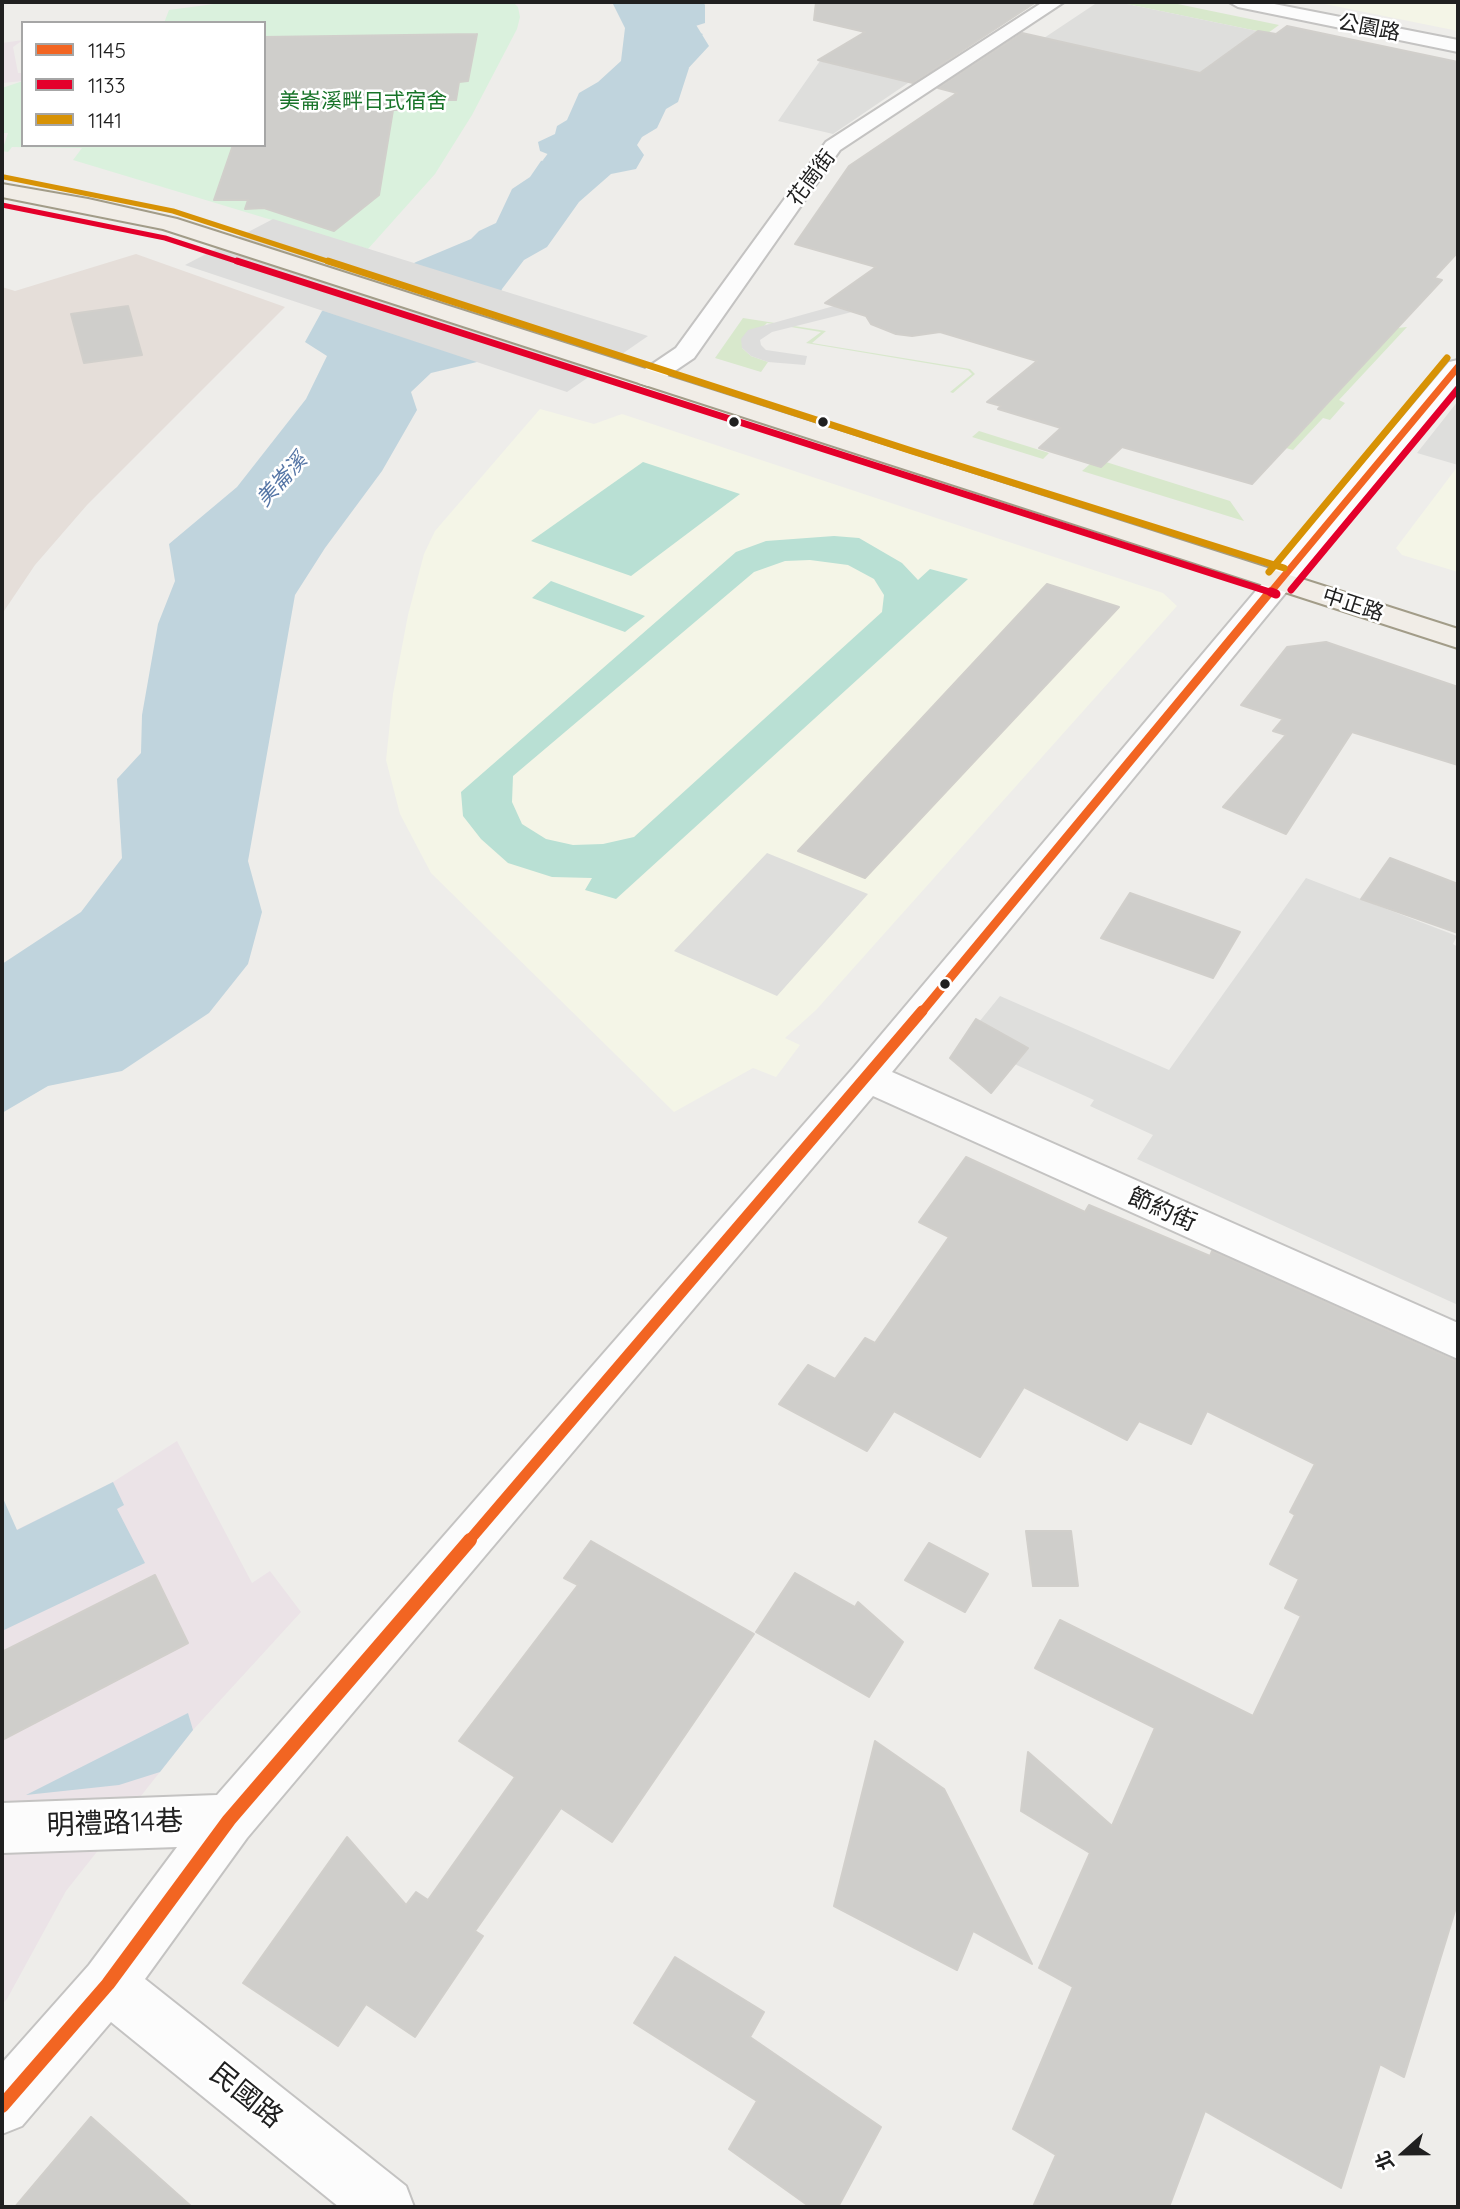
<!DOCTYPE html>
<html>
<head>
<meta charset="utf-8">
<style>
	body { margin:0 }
	#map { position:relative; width:1460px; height:2209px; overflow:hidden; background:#eeedea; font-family:Quicksand,"Noto Sans TC",sans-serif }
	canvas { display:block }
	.frame { position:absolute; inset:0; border:4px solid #202020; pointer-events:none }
	.legend { position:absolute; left:21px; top:21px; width:245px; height:126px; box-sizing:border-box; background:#fff; border:2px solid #a6a6a6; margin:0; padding:9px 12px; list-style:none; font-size:21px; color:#202020 }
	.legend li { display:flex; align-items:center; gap:14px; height:35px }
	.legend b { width:35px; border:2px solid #a6a6a6 }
	.north { position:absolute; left:1369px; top:2118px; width:70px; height:70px; -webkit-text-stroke:5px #fff; paint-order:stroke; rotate:249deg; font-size:19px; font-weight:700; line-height:28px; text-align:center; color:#202020 }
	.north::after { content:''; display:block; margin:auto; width:24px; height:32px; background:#202020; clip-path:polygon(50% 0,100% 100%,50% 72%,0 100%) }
</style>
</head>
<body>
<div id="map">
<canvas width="1460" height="2209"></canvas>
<div class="frame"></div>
<ul class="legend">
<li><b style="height:9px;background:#f26522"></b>1145</li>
<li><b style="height:9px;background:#e4002b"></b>1133</li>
<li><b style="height:9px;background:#d79205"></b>1141</li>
</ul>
<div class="north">北</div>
</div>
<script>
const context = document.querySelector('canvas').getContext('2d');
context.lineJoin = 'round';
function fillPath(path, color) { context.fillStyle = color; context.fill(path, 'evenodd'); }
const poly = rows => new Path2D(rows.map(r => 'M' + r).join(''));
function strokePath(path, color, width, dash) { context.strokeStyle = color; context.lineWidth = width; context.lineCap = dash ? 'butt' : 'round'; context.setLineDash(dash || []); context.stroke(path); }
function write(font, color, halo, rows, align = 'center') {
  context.font = font + ' Quicksand,"Noto Sans TC",sans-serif'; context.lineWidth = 5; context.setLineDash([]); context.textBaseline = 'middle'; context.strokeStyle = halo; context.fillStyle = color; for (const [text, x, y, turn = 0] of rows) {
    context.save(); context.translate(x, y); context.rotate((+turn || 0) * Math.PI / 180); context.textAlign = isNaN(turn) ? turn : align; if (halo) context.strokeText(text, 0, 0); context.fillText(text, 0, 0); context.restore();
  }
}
fillPath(poly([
	[23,40,13,47,18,73,23,73,23,81,2,83,2,43],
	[177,1441,252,1583,270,1571,301,1612,193,1730,66,1891,7,1999,2,2004,2,1537,113,1482]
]), '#ebe3e7');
fillPath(poly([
	[1321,2,1458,2,1458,31,1320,3],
	[540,409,594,424,622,414,1163,593,1177,606,816,1010,785,1038,800,1045,776,1077,753,1068,674,1112,431,873,400,814,386,760,393,694,408,615,424,554,435,531],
	[1458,466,1458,572,1402,555,1396,548]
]), '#f4f5e7');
fillPath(poly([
	[136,254,285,307,87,505,35,565,2,614,2,287,15,291]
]), '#e5ded9');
fillPath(poly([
	[1168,2,1279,25,1268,33,1257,31,1122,3],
	[743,318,826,331,812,343,970,369,975,374,953,393,950,392,972,374,968,370,806,343,821,332,767,323,742,348,751,356,768,362,761,372,715,358],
	[1407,327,1339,400,1345,403,1330,420,1323,418,1293,450,1286,448,1397,328],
	[979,431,1049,453,1043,459,972,437],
	[1106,462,1230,501,1244,521,1082,471,1090,464,1101,467]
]), '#d8e8cc');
fillPath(poly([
	[229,2,513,2,518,7,520,17,517,29,472,115,435,174,368,249,73,160,82,148,12,147,8,152,2,151,8,133,2,133,2,88,23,81,23,145,264,145,264,23,164,23,169,10]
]), '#daf1dd');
fillPath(poly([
	[643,462,740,494,631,576,531,541],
	[834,536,859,538,902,563,918,580,930,569,968,579,616,899,585,890,592,878,552,877,508,863,481,839,463,816,461,792,736,552,766,541],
	[810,560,848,565,874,579,884,595,882,612,634,837,603,844,573,845,546,839,522,824,512,802,513,776,754,572,785,561],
	[551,581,645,616,625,632,532,598]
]), '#b9e0d4');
fillPath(poly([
	[1098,2,1122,3,1257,31,1248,38,1259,40,1198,88,1026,50],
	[820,61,854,69,911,81,833,134,778,121],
	[1458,401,1458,465,1417,453],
	[767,853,868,894,777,996,674,951],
	[1306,878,1457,936,1453,944,1458,947,1458,1305,1137,1159,1153,1135,1090,1106,1094,1100,1010,1062,975,1027,1000,996,1169,1070]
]), '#dededc');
fillPath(poly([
	[612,2,703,2,705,5,705,23,686,29,703,34,695,43,670,52,689,68,678,102,666,109,657,128,642,137,637,145,644,155,636,169,611,174,579,202,547,247,524,260,502,289,477,362,431,373,411,392,417,410,382,471,325,548,295,595,248,861,262,912,248,964,209,1013,122,1071,48,1086,2,1113,2,964,81,912,122,858,117,779,141,753,142,715,158,624,175,581,169,544,237,487,306,399,327,356,305,342,322,311,416,262,471,239,479,231,496,223,512,189,530,177,541,161,555,157,540,151,538,142,555,134,557,126,567,120,579,93,598,82,621,61,625,28],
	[113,1482,124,1505,117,1509,145,1563,2,1631,2,1496,17,1530],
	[188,1713,193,1730,160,1772,119,1785,26,1795]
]), '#c0d4dd');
fillPath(poly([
	[273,219,648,336,567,392,185,265],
	[834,306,852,312,772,332,760,340,761,345,766,350,807,356,805,365,768,362,751,356,742,348,741,339,748,330]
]), '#dddddc');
fillPath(poly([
	[632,2,682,2,709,46,592,172,572,177,552,172,543,160,552,148,656,44,632,2]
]), '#c0d4dd');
const building = poly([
	[816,2,1036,2,913,83,818,60,865,32,814,20,816,2],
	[1287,26,1458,62,1458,252,1434,278,1442,280,1252,484,1122,447,1101,467,1039,448,1061,428,998,409,1001,406,987,402,1037,361,940,332,912,336,896,334,871,324,866,316,825,303,876,267,795,244,849,166,957,93,938,88,1022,33,1200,73,1258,31,1276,34,1287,26],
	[477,34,468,81,459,82,456,100,401,100,399,110,393,110,379,195,334,231,264,208,245,209,248,200,214,200,233,145,264,145,264,37,477,34],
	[128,306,142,355,84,363,71,314,128,306],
	[1047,584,1119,607,865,878,798,851,1047,584],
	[1326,642,1458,687,1458,765,1352,732,1286,834,1223,807,1286,735,1273,731,1283,719,1241,705,1287,647,1326,642],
	[1390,858,1458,884,1458,933,1361,899,1390,858],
	[1130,893,1240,932,1213,978,1101,938,1130,893],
	[976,1019,1028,1048,991,1093,950,1058,976,1019],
	[966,1157,1085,1212,1089,1205,1210,1256,1212,1251,1458,1362,1458,1901,1404,2077,1380,2064,1341,2188,1205,2111,1169,2207,1033,2207,1056,2155,1013,2129,1073,1987,1039,1968,1090,1853,1021,1811,1028,1752,1112,1826,1155,1728,1035,1668,1060,1620,1253,1716,1301,1616,1285,1608,1299,1579,1270,1564,1295,1515,1290,1512,1315,1464,1207,1411,1191,1444,1139,1421,1127,1440,1024,1387,980,1457,894,1411,867,1451,779,1404,808,1365,835,1379,865,1338,875,1343,949,1237,919,1222,966,1157],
	[1026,1531,1071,1531,1078,1586,1033,1586,1026,1531],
	[591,1541,754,1634,612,1842,561,1808,475,1931,483,1936,415,2037,366,2004,338,2046,243,1983,347,1837,406,1905,416,1892,428,1900,515,1777,459,1741,578,1585,564,1578,591,1541],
	[929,1543,988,1574,965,1612,905,1580,929,1543],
	[795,1573,855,1607,858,1602,903,1642,869,1697,756,1632,795,1573],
	[155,1575,188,1643,2,1740,2,1652,155,1575],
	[875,1741,944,1789,1032,1964,973,1931,957,1970,834,1906,875,1741],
	[675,1957,764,2012,750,2037,881,2127,838,2207,810,2207,729,2149,757,2101,634,2023,675,1957],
	[91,2117,192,2207,15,2207,91,2117]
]);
fillPath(building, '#cfcecb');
strokePath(building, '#d1cfcb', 2);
const minor = poly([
	[1043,2,1064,2,840,150,694,358,657,383,648,386,639,383,635,378,639,373,676,348,826,142,1043,2],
	[1229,2,1264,2,1458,40,1458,52,1238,7,1229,2],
	[1458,360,1458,383,892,1072,1458,1323,1458,1359,873,1096,247,1838,145,1979,406,2186,414,2207,339,2207,111,2022,22,2126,2,2134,2,2063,89,1965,177,1847,2,1853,2,1803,217,1795,854,1067,1449,362,1458,360]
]);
const major = poly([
	[2,184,88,199,177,219,1458,629,1458,648,163,229,2,197,2,184]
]);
strokePath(minor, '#c4c3c2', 4);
strokePath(major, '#a29c88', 4);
fillPath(minor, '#fcfcfc');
fillPath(major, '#f1ede7');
strokePath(poly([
	[1269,594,1458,367]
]), '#f26522', 7);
strokePath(poly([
	[921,1013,1270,592]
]), '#f26522', 9);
strokePath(poly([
	[468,1542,922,1011]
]), '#f26522', 11);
strokePath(poly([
	[2,2106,108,1984,229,1820,470,1540]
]), '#f26522', 14);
strokePath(poly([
	[2,205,165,238,242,263]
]), '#e4002b', 5);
strokePath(poly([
	[237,261,1276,594],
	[1291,590,1458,389]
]), '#e4002b', 7);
strokePath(poly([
	[1271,592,1276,594]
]), '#e4002b', 9);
strokePath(poly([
	[4,177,173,211,333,263]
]), '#d79205', 5);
strokePath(poly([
	[328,261,912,451,1284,568],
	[1269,572,1447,358]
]), '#d79205', 7);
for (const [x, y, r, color] of [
	[734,422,6,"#202020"],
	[823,422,6,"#202020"],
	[945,984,6,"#202020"]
]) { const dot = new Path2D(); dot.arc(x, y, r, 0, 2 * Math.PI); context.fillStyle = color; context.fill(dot); strokePath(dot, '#fff', 2.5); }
write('21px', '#202020', '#fff', [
	["公園路",1369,28,11],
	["花崗街",812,178,-53],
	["中正路",1353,605,18]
]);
write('21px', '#187429', '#fff', [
	["美崙溪畔日式宿舍",363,102]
]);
write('italic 21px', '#5676a6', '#fff', [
	["美崙溪",282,480,-48]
]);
write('24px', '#202020', '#fff', [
	["節約街",1162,1210,24]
]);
write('28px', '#202020', '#fff', [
	["明禮路14巷",115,1824,-2],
	["民國路",246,2096,39]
]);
</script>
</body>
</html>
